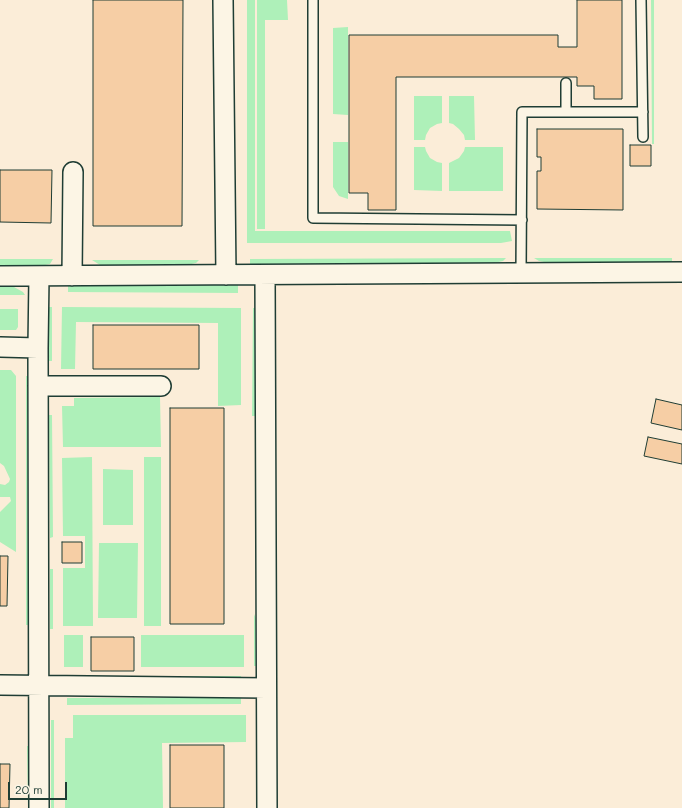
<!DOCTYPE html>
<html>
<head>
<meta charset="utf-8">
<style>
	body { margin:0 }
	#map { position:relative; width:682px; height:808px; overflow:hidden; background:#fbedd8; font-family:Mali,sans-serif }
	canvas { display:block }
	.scale { position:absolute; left:8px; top:782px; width:59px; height:18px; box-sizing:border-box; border:2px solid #1f3d34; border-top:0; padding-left:5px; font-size:12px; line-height:14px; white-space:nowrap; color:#1f3d34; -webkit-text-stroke:3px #fcf5e5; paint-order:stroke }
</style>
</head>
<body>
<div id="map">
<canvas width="682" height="808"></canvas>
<div class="scale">20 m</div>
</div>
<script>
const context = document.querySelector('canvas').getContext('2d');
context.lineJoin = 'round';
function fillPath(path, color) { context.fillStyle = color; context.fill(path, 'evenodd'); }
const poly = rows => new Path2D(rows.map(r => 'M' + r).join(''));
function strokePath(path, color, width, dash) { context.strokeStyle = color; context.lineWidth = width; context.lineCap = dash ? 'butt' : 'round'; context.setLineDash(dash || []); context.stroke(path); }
fillPath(poly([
	[247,0,255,0,255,231,510,231,512,241,501,243,247,243],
	[257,0,287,0,288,20,265,20,265,229,257,229],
	[651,0,654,0,654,144,652,144],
	[348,27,348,115,333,114,333,28],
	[414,96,442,96,442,123,437,124,430,128,426,135,425,140,414,140],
	[449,96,474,96,475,140,465,140,464,135,459,129,453,124,449,123],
	[333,142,348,142,348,199,339,196,333,187],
	[414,147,425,147,426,151,430,158,437,162,442,163,442,191,414,190],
	[465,147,503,147,503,191,449,191,449,163,459,158,464,151],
	[506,258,503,261,494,263,250,264,250,259],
	[534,258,672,258,672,263,549,263,539,261],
	[0,259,53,259,50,264,45,265,0,266],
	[92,260,199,260,196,263,187,265,100,265],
	[68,284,238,285,238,293,68,292],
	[0,286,14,287,23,292,25,295,0,295],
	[49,307,52,307,52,361,49,361],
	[62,307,241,308,241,405,218,406,218,323,76,322,75,369,61,369],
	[253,308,257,308,256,416,252,416],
	[0,309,18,309,18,327,16,330,0,330],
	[0,370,11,370,16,376,16,552,0,542,0,512,11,501,10,497,0,497,0,484,5,485,9,482,10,479,4,466,0,463],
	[26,376,29,376,30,625,26,625],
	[160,397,161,447,63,447,62,406,74,406,74,398],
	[49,415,52,415,53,537,50,538],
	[92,457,93,626,63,626,63,568,85,568,85,536,63,536,62,458],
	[144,457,161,457,161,626,144,626],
	[103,469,133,470,133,525,103,525],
	[99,543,138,543,137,618,98,618],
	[50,569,53,569,53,629,50,629],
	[254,614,258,624,258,666,254,666],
	[64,635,83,635,83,667,64,667],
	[141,635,244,635,244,667,141,667],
	[135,676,241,676,242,681,135,681],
	[67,698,241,698,241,704,67,705],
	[73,715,246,715,246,742,162,743,163,808,65,808,65,738,73,738],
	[51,720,54,720,54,808,51,808],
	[27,746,32,746,32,808,28,808]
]), '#aef0b9');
const building = poly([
	[93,0,183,0,182,226,93,226,93,0],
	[577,0,622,0,622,99,594,99,594,86,577,86,577,77,396,77,396,210,368,210,368,193,349,193,349,35,558,35,558,47,577,47,577,0],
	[537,129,623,129,623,210,537,209,537,171,541,171,541,157,537,157,537,129],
	[630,145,651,145,651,166,630,166,630,145],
	[0,170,52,170,51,223,0,222,0,170],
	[93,325,199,325,199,369,93,369,93,325],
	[656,399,682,405,682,430,651,423,656,399],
	[170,408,224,408,224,624,170,624,170,408],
	[648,437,682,444,682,464,644,456,648,437],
	[62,542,82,542,82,563,62,563,62,542],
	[0,556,8,556,7,606,0,606,0,556],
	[91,637,134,637,134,671,91,671,91,637],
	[170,745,224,745,224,808,170,808,170,745],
	[0,764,10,764,9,808,0,808,0,764]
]);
fillPath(building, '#f6cea5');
strokePath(building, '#1f3d34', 1);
const service = poly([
	[313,0,313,218,522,220],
	[641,0,643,137],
	[566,83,566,112],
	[521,273,522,112,643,112]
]);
const minor = poly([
	[223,0,226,275],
	[265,275,267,808],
	[0,276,682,272],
	[39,276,38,348,39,808],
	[72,276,73,172],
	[0,347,38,348],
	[38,386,161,386],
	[0,685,266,688]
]);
strokePath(service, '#1f3d34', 12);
strokePath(minor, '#1f3d34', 22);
strokePath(service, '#fcf5e5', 9);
strokePath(minor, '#fcf5e5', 19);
</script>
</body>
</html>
